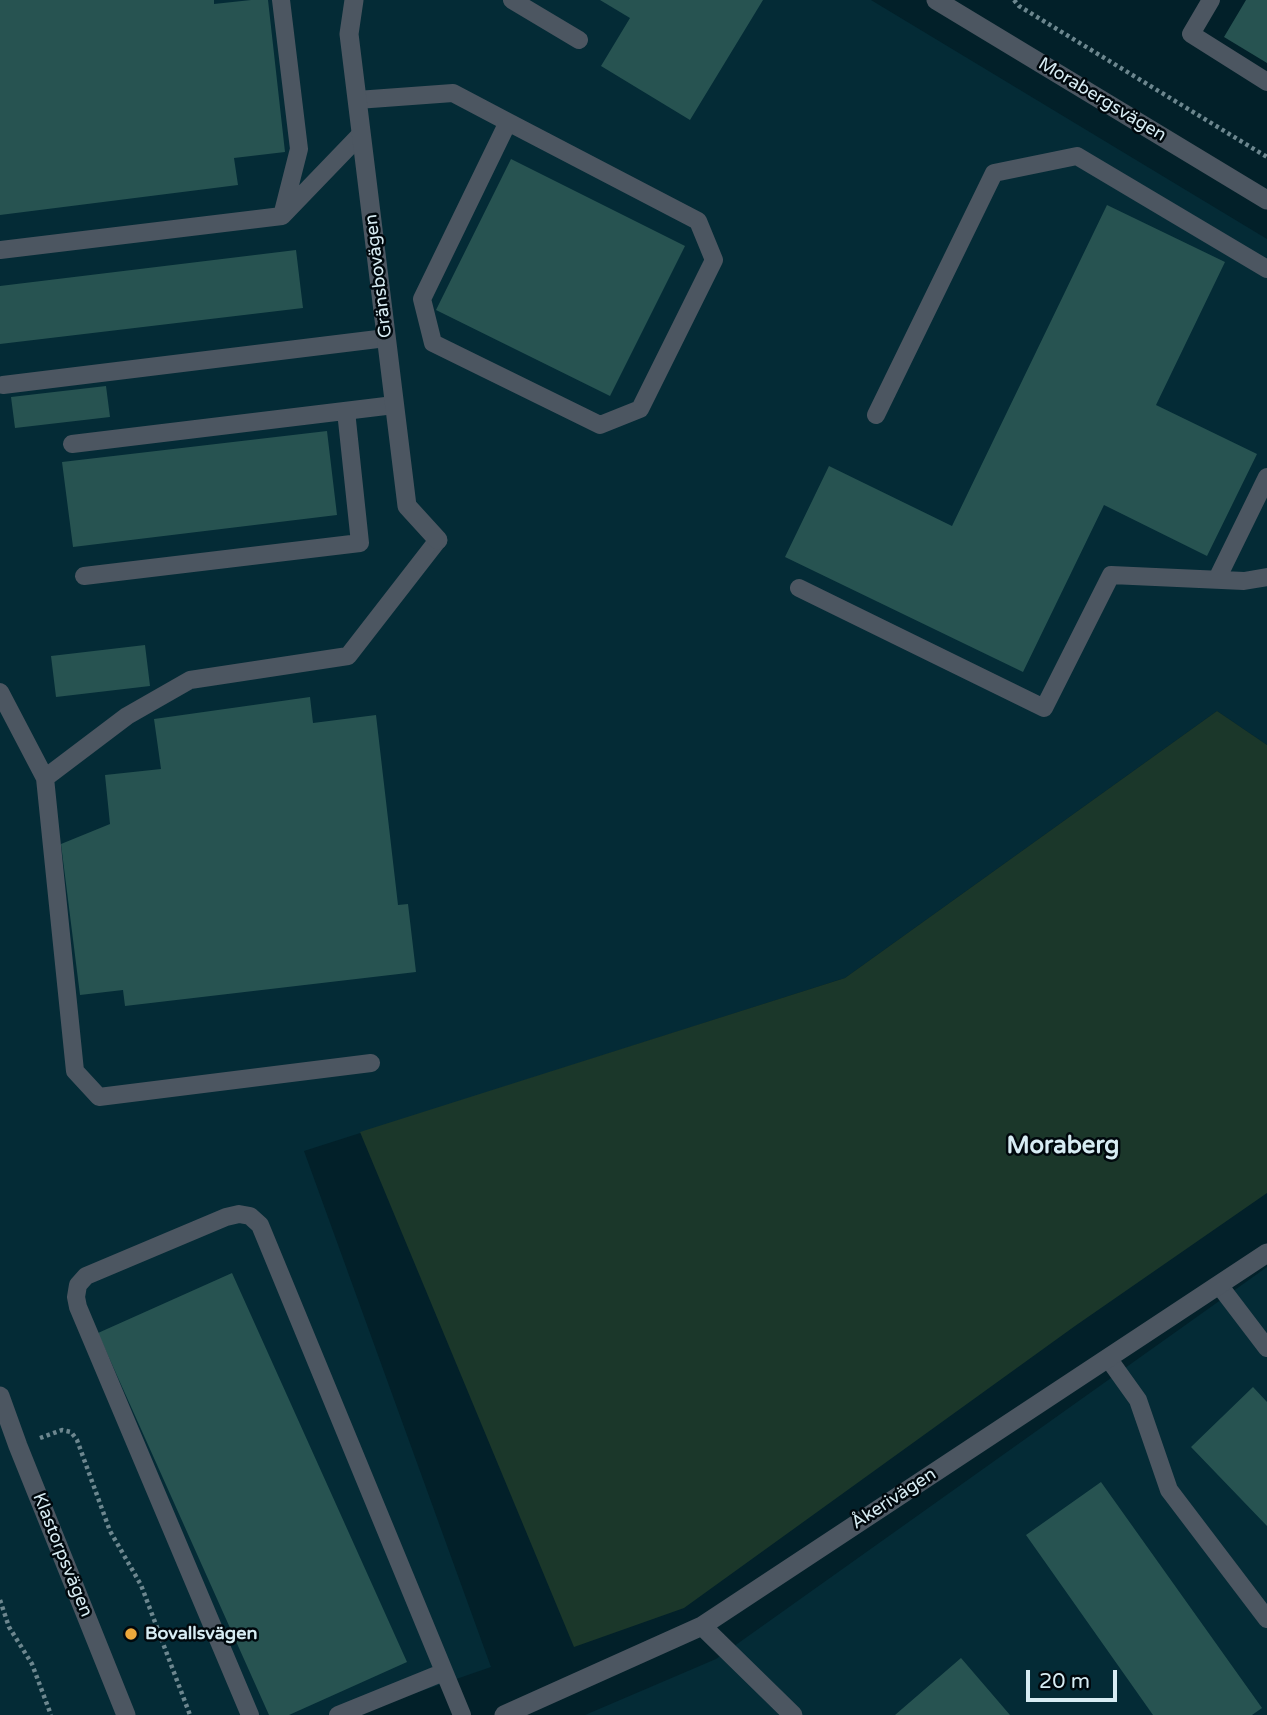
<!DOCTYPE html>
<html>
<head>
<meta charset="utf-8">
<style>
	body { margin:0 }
	#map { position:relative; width:1267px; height:1715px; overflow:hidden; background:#022029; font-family:"Varela Round",sans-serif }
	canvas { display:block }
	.scale { position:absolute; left:1026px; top:1670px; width:91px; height:32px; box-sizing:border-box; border:4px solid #d7ecf3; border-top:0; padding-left:9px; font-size:21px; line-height:24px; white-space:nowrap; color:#d7ecf3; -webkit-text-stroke:5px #00080d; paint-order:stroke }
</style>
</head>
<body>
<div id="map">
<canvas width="1267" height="1715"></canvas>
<div class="scale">20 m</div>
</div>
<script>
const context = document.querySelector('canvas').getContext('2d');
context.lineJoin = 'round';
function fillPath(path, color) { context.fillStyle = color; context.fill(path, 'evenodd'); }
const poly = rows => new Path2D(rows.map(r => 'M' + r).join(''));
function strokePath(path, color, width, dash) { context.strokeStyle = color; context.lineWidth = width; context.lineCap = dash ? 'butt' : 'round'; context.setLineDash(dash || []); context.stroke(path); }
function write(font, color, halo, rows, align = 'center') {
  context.font = font + ' "Varela Round",sans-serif'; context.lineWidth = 5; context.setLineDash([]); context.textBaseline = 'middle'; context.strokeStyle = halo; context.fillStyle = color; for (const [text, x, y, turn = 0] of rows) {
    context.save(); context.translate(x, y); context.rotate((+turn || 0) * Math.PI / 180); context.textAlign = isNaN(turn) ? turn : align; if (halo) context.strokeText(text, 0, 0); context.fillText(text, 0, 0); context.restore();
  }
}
fillPath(poly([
	[0,0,871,0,1267,239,1267,745,1217,711,845,978,304,1151,491,1667,352,1715,0,1715],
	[1267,1267,1267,1715,585,1715,716,1659]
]), '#042b36');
fillPath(poly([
	[1217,711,1267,745,1267,1193,1075,1326,684,1608,574,1647,360,1132,845,978]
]), '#1b372a');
fillPath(poly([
	[0,0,214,0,214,4,251,0,268,0,285,152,234,158,238,185,0,215],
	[600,0,763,0,690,120,601,66,630,18],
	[1246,0,1267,0,1267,63,1224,37],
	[511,159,685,246,610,396,436,310],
	[1107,205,1225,262,1156,405,1257,454,1207,556,1104,505,1023,672,785,557,829,466,952,526],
	[296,250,303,308,0,344,0,286],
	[106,386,110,417,15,428,11,397],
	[327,431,337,515,73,547,62,462],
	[145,645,150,686,56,697,51,656],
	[310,697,313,723,376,715,398,905,408,904,416,972,125,1006,123,990,80,995,61,844,110,824,105,775,161,769,154,719],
	[232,1273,407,1662,289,1715,269,1715,98,1333],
	[1253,1387,1267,1402,1267,1526,1191,1447],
	[1101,1482,1262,1708,1252,1715,1153,1715,1026,1535],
	[961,1658,1010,1715,895,1715]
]), '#275351');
strokePath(poly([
	[1014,0,1019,6,1267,157],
	[40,1438,62,1430,71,1432,77,1440,110,1531,141,1585,190,1715],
	[0,1600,9,1627,32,1664,51,1715]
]), '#6d878f', 4.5, [3.5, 3.5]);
strokePath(poly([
	[281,0,299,149,283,212],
	[512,0,579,40],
	[1211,0,1191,34,1267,82],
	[357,100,453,93,508,122,698,221,714,260,640,409,600,425,433,343,422,299,508,122],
	[0,250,282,216,361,134],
	[3,385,386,338],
	[876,415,994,173,1077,156,1267,269],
	[72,444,394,405],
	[84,576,360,543,346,411],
	[1217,579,1267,477],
	[799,588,1044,708,1111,575,1244,581,1267,577],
	[0,692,45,778],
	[371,1063,99,1097,75,1071,45,778,127,716,190,680,348,656,438,540],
	[1219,1285,1267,1348],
	[1108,1358,1138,1400,1169,1490,1267,1619],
	[250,1715,78,1307,76,1297,78,1285,86,1276,226,1217,239,1214,250,1216,260,1225,462,1715],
	[338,1715,444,1672]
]), '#4c5661', 18);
strokePath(poly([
	[354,0,349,34,407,506,438,540],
	[702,1626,793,1715],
	[504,1715,702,1626,1267,1253]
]), '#4c5661', 19);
strokePath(poly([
	[936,0,1267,200],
	[0,1396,18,1446,126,1715]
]), '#4c5661', 19);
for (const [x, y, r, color] of [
	[131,1634,7,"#eda83b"]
]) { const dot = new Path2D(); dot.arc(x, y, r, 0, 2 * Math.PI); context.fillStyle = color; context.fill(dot); strokePath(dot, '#00080d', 2.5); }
write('18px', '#d7ecf3', '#00080d', [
	["Morabergsvägen",1102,100,31],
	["Gränsbovägen",379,276,-97],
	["Åkerivägen",894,1499,-33],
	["Klastorpsvägen",62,1555,68]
]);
write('bold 18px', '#d7ecf3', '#00080d', [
	["Bovallsvägen",145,1634]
], 'left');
write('bold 24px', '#d7ecf3', '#00080d', [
	["Moraberg",1063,1147]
]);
</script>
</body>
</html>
